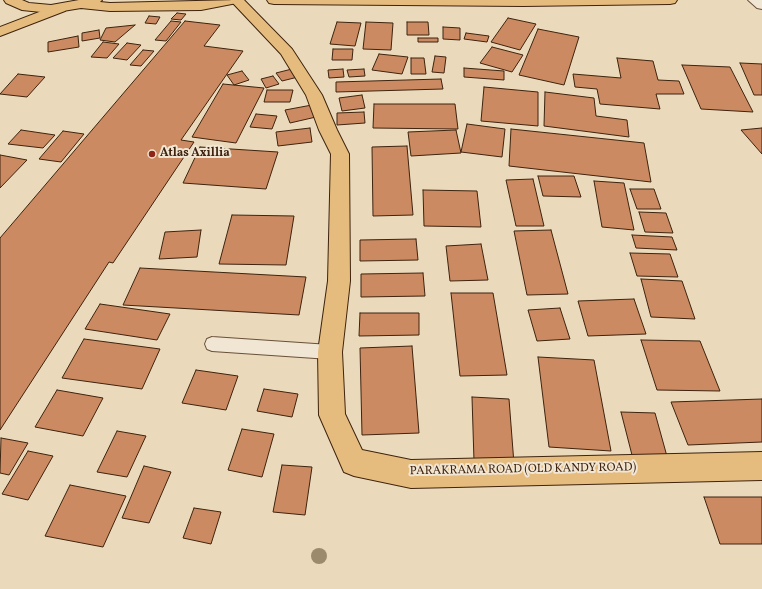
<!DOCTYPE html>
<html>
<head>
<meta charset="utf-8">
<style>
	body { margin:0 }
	canvas { display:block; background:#ead9bb }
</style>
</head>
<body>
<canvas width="762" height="589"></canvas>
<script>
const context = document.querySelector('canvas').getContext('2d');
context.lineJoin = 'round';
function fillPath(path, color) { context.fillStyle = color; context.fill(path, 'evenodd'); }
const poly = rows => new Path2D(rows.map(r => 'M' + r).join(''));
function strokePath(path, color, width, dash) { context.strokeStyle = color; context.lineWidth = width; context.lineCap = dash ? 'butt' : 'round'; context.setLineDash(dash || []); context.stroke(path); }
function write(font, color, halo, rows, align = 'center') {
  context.font = font + ' Vollkorn,serif'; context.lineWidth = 4; context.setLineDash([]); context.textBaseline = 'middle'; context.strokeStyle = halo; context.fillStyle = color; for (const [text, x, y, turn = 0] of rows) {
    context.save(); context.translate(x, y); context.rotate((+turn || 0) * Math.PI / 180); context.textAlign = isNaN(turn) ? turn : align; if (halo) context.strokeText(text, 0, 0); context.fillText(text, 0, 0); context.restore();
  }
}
const building = poly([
	[177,13,186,14,181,20,171,19,177,13],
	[149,16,160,17,156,24,145,23,149,16],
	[508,18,536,24,520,50,491,42,508,18],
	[171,21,181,22,166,41,155,40,171,21],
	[185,21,220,25,204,46,243,51,181,140,194,142,113,263,109,262,0,430,0,238,185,21],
	[337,22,361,23,355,46,330,44,337,22],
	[366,22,393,23,391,50,363,49,366,22],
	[407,22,428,22,429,35,407,35,407,22],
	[135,25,115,42,100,40,106,28,135,25],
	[443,27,460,28,460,40,443,39,443,27],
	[538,29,579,37,564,85,519,75,538,29],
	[99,30,100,38,82,41,82,33,99,30],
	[466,33,489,36,487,42,464,39,466,33],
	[78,36,79,47,48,52,48,42,78,36],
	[418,38,438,38,438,42,418,42,418,38],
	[103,42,119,44,107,58,91,57,103,42],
	[127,43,141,45,127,60,113,58,127,43],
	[492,47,523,55,512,72,480,63,492,47],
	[333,49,353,49,352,60,332,60,333,49],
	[143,50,154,51,141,66,130,65,143,50],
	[379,54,408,57,402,74,372,70,379,54],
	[435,56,446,57,444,73,432,72,435,56],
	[411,58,424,58,426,74,411,74,411,58],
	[617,58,653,61,658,80,679,81,684,94,656,94,660,109,600,104,597,89,575,87,573,74,621,78,617,58],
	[740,63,762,64,762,95,754,95,740,63],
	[682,65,730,67,753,112,701,109,682,65],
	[464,68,504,71,504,80,464,77,464,68],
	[292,69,298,77,282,81,276,73,292,69],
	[343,69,344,77,329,78,328,70,343,69],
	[364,69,365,76,349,77,347,70,364,69],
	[242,71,249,80,234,85,227,75,242,71],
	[18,74,45,77,27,97,0,94,18,74],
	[273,76,279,84,266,88,261,79,273,76],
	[441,79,443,89,336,92,336,82,441,79],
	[223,84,264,88,236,143,192,137,223,84],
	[484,87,538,92,538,126,481,121,484,87],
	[267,90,293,90,290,102,264,102,267,90],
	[545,92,594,98,596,116,627,120,629,137,544,126,545,92],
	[362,95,365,108,342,111,339,98,362,95],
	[374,104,455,104,458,129,373,128,374,104],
	[312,105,316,117,290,123,285,110,312,105],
	[364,112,365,123,337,125,337,113,364,112],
	[256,114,277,116,272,129,250,127,256,114],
	[467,124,505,129,502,157,461,152,467,124],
	[310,128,312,142,278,146,276,132,310,128],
	[762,128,762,154,741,130,762,128],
	[511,129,644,143,651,182,509,166,511,129],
	[21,130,55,135,43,148,8,144,21,130],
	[456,130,461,153,411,156,408,132,456,130],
	[63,131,84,134,61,162,39,159,63,131],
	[407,146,413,215,373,216,372,147,407,146],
	[200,147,278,152,266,189,183,183,200,147],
	[0,155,27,160,0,188,0,155],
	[538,176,574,176,581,197,543,196,538,176],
	[533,179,544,226,516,226,506,180,533,179],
	[594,181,624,183,634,230,602,227,594,181],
	[630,189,654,189,661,209,637,209,630,189],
	[423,190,477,191,481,227,424,226,423,190],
	[639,212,666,213,673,233,645,232,639,212],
	[232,215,294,216,286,265,219,264,232,215],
	[201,230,197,257,159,259,165,232,201,230],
	[551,230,568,294,527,295,514,231,551,230],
	[632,235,672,237,677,250,636,248,632,235],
	[416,239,418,260,360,261,360,240,416,239],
	[481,244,488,280,450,281,446,246,481,244],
	[630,253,670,254,678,277,637,276,630,253],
	[140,268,306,277,299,315,123,305,140,268],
	[423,273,425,296,361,297,361,274,423,273],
	[641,279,682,281,695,319,651,317,641,279],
	[451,293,493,293,507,375,460,376,451,293],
	[634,299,646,334,588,336,578,301,634,299],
	[100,304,170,314,157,340,85,329,100,304],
	[560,308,570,339,537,341,528,310,560,308],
	[360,313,419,313,419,335,359,336,360,313],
	[84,339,160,349,142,389,62,378,84,339],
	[641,340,700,341,720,391,657,390,641,340],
	[412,346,419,433,362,435,360,348,412,346],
	[538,357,594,360,611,451,549,447,538,357],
	[196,370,238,376,226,410,182,403,196,370],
	[264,389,298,394,292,417,257,411,264,389],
	[57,390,103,398,83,436,35,427,57,390],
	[472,397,509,399,514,464,474,461,472,397],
	[762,399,762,442,688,445,671,402,762,399],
	[621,412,655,413,668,460,633,459,621,412],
	[242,429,274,434,262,477,228,470,242,429],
	[117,431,146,436,127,477,97,472,117,431],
	[1,438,28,443,9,475,0,473,1,438],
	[28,451,53,456,28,500,2,494,28,451],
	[282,465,312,467,305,515,273,512,282,465],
	[144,466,171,472,149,523,122,518,144,466],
	[70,485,126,496,103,547,45,536,70,485],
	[704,497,762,497,762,544,720,544,704,497],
	[194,508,221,512,211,544,183,538,194,508]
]);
fillPath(building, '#cb8a61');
strokePath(building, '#3e230e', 1);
const lane = poly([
	[212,337,330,345,335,347,338,352,335,357,330,359,212,351,207,349,205,344,207,339,212,337]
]);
const street = poly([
	[748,0,762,0,762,9,757,8,748,0]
]);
const primary = poly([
	[230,0,244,0,292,49,322,95,337,130,349,154,350,281,342,352,345,414,362,450,411,460,762,452,762,480,411,488,354,476,344,472,319,415,318,352,328,281,331,154,319,130,306,95,281,54,230,0],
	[60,4,65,5,67,8,65,11,0,36,0,27,60,4]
]);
const highway = poly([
	[4,0,22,0,29,3,51,5,79,0,102,0,100,2,110,3,239,0,237,3,201,10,110,11,81,8,51,13,22,10,6,3,4,0],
	[267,0,677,0,675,3,670,4,523,6,274,4,269,3,267,0]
]);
strokePath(lane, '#695039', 2);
strokePath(street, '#695039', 2);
strokePath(primary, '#3e230e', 2);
strokePath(highway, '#3e230e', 2);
fillPath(lane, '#f1e6d3');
fillPath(street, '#f1e6d3');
fillPath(primary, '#e5bc7e');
fillPath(highway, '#e5bc7e');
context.fillStyle = '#9c8a6d';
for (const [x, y] of [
	[319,556]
]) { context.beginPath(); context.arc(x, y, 8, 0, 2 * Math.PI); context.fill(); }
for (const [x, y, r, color] of [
	[152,154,4,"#8f2418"]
]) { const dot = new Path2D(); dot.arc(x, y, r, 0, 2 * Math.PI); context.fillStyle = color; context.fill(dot); strokePath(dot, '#f1e6d3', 1.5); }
write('bold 12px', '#3e230e', '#f1e6d3', [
	["Atlas Axillia",160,154]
], 'left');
write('12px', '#3e230e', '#f1e6d3', [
	["PARAKRAMA ROAD (OLD KANDY ROAD)",523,470,-1]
]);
</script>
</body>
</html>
